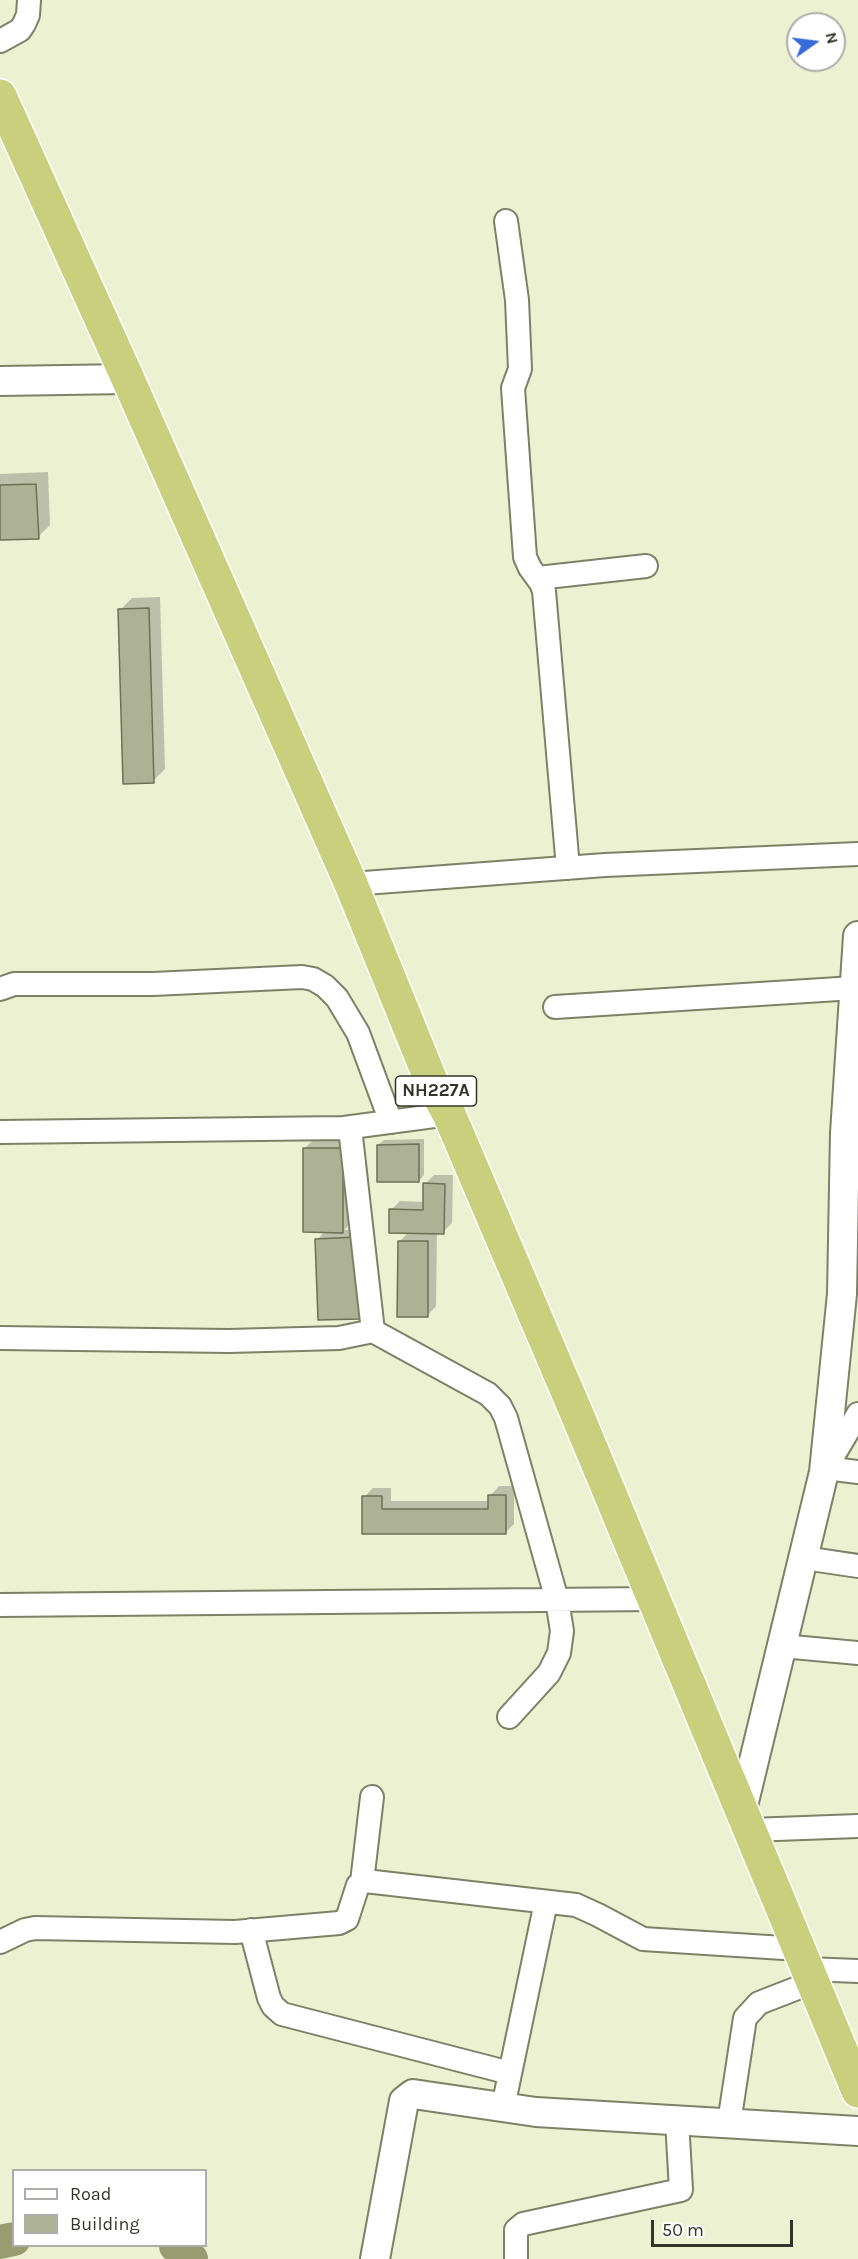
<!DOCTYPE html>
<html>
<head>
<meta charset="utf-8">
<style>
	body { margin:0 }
	#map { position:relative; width:858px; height:2259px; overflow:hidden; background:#ecf1d2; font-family:Karla,sans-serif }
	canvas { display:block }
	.legend { position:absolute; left:12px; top:2169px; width:195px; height:78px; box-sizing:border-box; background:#fff; border:2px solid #adaea9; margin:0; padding:8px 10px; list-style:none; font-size:18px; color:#333429 }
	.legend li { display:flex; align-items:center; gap:12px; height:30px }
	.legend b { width:30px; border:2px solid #adaea9 }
	.north { position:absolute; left:786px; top:12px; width:60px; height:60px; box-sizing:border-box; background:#fff; border:2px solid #adaea9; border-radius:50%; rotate:76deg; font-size:16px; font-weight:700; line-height:24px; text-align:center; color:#333429 }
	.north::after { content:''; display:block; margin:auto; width:21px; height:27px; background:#396ada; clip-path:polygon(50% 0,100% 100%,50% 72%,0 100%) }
	.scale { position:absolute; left:651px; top:2220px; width:142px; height:27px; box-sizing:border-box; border:3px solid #333429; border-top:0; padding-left:8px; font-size:18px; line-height:21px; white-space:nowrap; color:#333429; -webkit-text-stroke:4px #fff; paint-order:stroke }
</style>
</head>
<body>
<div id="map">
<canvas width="858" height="2259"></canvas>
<ul class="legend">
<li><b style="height:8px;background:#fff"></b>Road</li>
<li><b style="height:16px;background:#aeb295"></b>Building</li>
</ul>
<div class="north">N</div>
<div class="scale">50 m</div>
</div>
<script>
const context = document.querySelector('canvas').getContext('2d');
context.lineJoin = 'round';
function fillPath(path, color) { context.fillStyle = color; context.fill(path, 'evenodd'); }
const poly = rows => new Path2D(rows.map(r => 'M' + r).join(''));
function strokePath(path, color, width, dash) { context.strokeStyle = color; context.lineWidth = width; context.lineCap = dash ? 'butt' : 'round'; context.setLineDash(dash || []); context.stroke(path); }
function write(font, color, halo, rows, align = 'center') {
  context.font = font + ' Karla,sans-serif'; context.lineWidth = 5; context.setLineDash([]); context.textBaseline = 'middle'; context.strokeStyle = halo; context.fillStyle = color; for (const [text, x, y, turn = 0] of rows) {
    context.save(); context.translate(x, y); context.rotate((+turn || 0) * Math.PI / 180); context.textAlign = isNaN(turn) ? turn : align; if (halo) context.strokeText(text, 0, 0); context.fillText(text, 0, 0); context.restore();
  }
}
fillPath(poly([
	[48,472,50,525,38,537,0,539,0,474],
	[160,597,165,769,153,781,120,610,132,598],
	[314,1139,352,1139,352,1222,344,1230,365,1229,368,1308,359,1317,317,1240,325,1231,305,1148],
	[424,1139,424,1175,419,1181,378,1145,384,1140],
	[434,1175,453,1175,452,1223,443,1232,437,1232,436,1306,427,1316,399,1242,409,1232,391,1210,400,1201,424,1202,425,1184],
	[499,1486,514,1486,514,1524,505,1533,364,1532,364,1497,373,1488,391,1488,391,1501,490,1501,490,1496]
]), '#0003');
strokePath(poly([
	[0,2242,14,2239],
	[176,2246,191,2259]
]), '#989d71', 34);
const building = poly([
	[36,484,39,539,0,540,0,485,36,484],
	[149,608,154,783,123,784,118,609,149,608],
	[419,1144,419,1182,377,1182,377,1145,419,1144],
	[303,1148,343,1148,343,1233,303,1232,303,1148],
	[423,1183,445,1184,444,1234,389,1233,389,1209,423,1210,423,1183],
	[357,1237,360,1319,318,1320,315,1239,357,1237],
	[398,1241,428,1241,428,1317,397,1317,398,1241],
	[488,1495,506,1495,506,1534,362,1534,362,1496,382,1496,382,1509,488,1509,488,1495]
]);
fillPath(building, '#aeb295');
strokePath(building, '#6c7055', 1.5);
const minor = poly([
	[0,41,20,30,24,24,28,15,29,0],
	[506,221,517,300,520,369,513,388,525,557,530,568,541,583,544,591,568,868],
	[538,578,646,566],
	[351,884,605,865,858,854],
	[0,989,14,984,153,984,302,977,313,979,325,986,337,998,358,1033,391,1122],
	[555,1007,854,988],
	[0,1132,344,1128,449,1114],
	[373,1331,488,1394,500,1406,506,1418,557,1600,562,1631,559,1653,549,1673,509,1717],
	[0,1338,229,1341,339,1338,373,1331,350,1128],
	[826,1468,858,1414],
	[826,1468,858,1472],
	[804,1558,858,1566],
	[0,1605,654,1599],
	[782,1646,858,1653],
	[750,1830,858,1826],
	[362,1882,372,1797],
	[251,1930,269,1998,273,2006,282,2014,510,2073],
	[0,1942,25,1930,35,1928,235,1932,339,1923,347,1919,358,1885,365,1881,576,1905,598,1915,643,1939,799,1949],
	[807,1969,858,1971],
	[503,2107,546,1902],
	[729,2123,745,2018,759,2003,813,1982],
	[516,2259,516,2230,523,2224,681,2190,677,2120]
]);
const tertiary = poly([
	[0,381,128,379],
	[742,1810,824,1472,842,1294,845,1133,858,936],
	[375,2259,404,2101,413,2094,536,2112,858,2131]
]);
const trunk = poly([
	[0,96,128,379,351,884,432,1083,449,1114,579,1419,858,2091]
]);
strokePath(minor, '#7d8166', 26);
strokePath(tertiary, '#7d8166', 32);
strokePath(trunk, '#fff', 36);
strokePath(minor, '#fff', 22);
strokePath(tertiary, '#fff', 28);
strokePath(trunk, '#c8d07e', 33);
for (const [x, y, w] of [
	[436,1091,81]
]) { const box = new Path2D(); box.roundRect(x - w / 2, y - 15, w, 30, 4.5); context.fillStyle = '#fff'; context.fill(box); strokePath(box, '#333429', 1.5); }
write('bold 18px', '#333429', null, [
	["NH227A",436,1091]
]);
</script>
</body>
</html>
